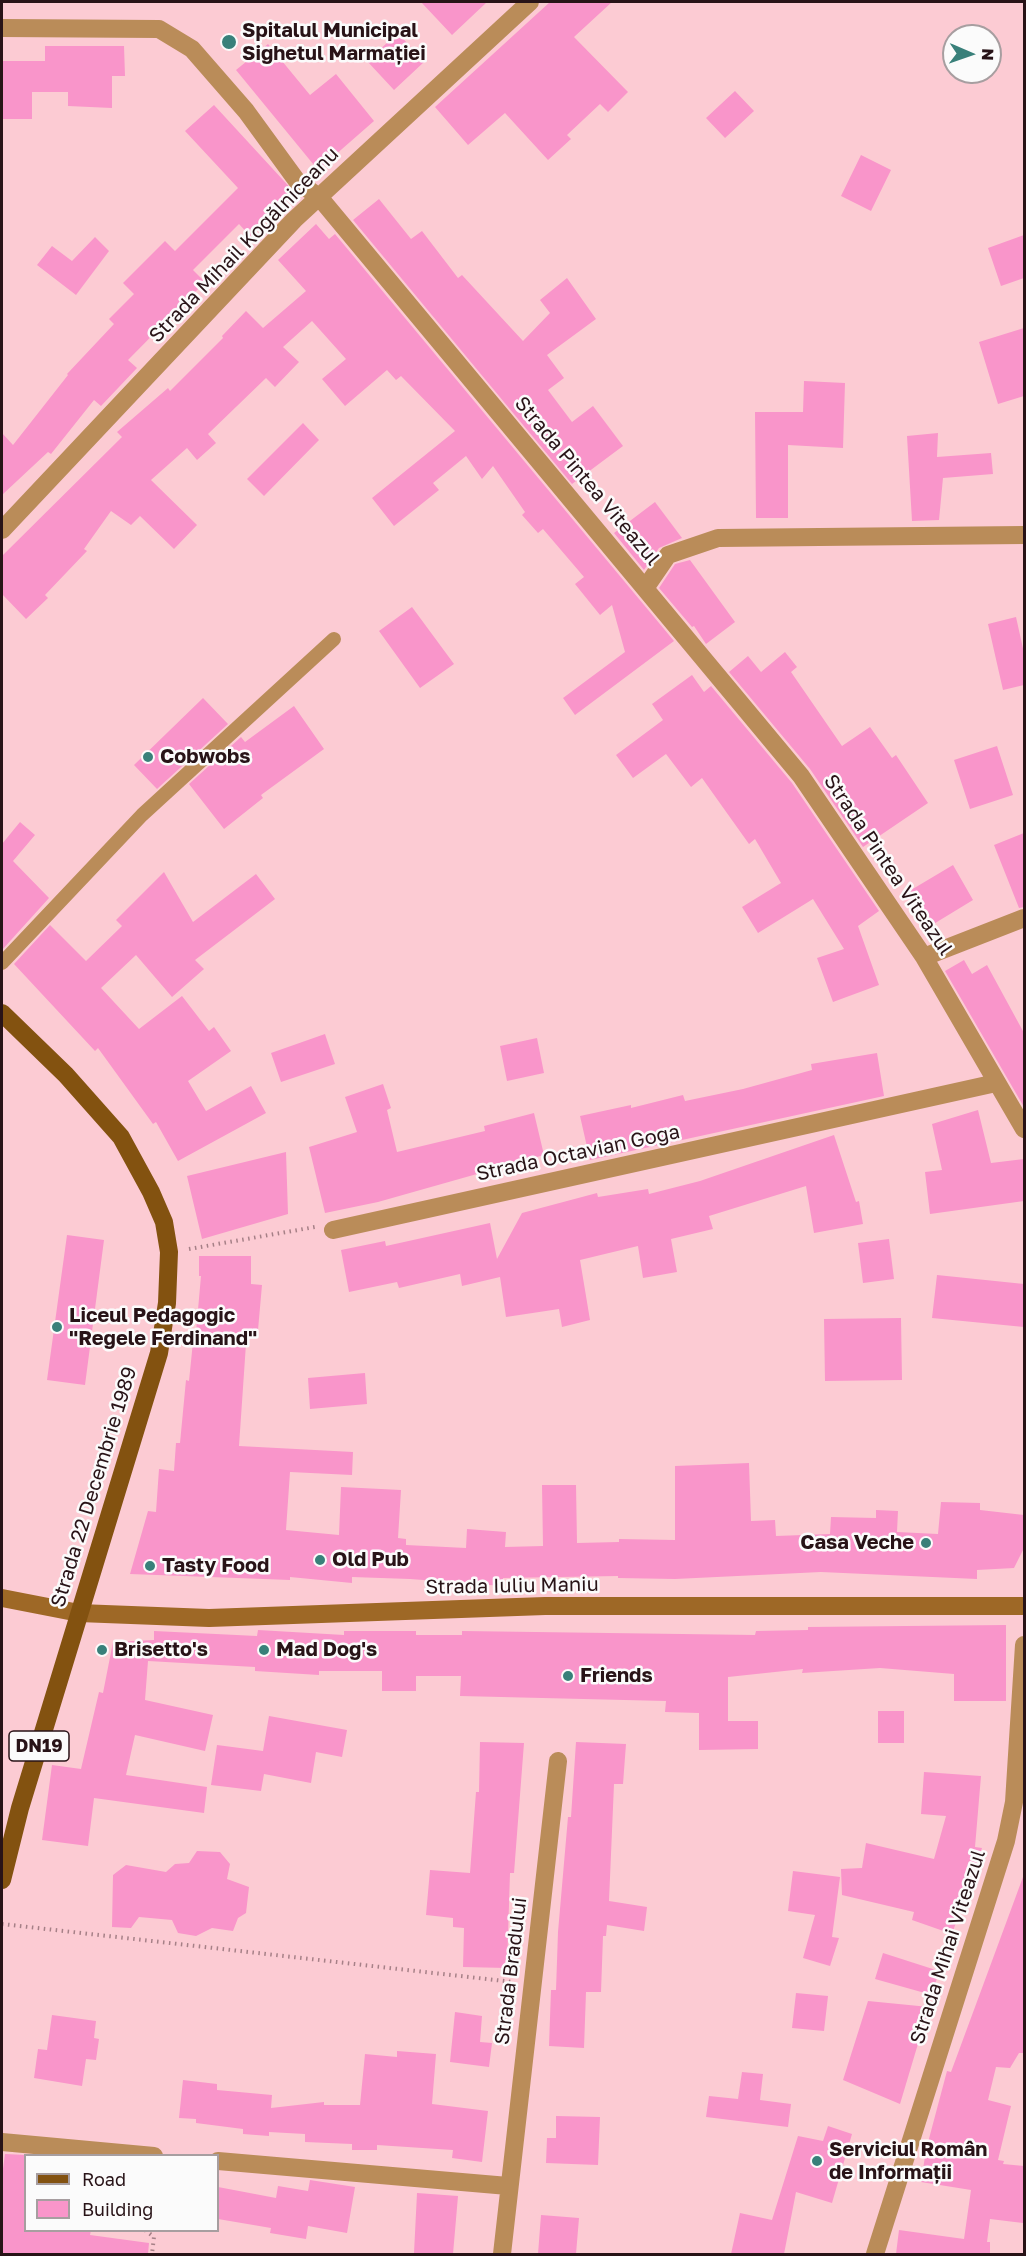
<!DOCTYPE html>
<meta charset="utf-8">
<style>
body{margin:0}
#map{position:relative;width:1026px;height:2256px;overflow:hidden;background:#fccbd3;font-family:"Golos Text",sans-serif}
canvas{display:block}
.frame{position:absolute;inset:0;border:3px solid #281317;pointer-events:none}
.legend{position:absolute;left:24px;top:2154px;width:195px;height:78px;box-sizing:border-box;background:#fbfbfb;border:2px solid #a79ea0;margin:0;padding:8px 10px;list-style:none;font-size:18px;color:#281317}
.legend li{display:flex;align-items:center;gap:12px;height:30px}
.legend b{width:30px;border:2px solid #a79ea0}
.north{position:absolute;left:942px;top:24px;width:60px;height:60px;box-sizing:border-box;background:#fbfbfb;border:2px solid #a79ea0;border-radius:50%;rotate:92deg;font-size:16px;font-weight:700;line-height:24px;text-align:center;color:#281317}
.north::after{content:'';display:block;margin:auto;width:21px;height:27px;background:#39807a;clip-path:polygon(50% 0,100% 100%,50% 72%,0 100%)}
</style>
<div id="map">
<canvas width="1026" height="2256"></canvas>
<div class="frame"></div>
<ul class="legend">
<li><b style="height:8px;background:#835210"></b>Road</li>
<li><b style="height:16px;background:#f995ca"></b>Building</li>
</ul>
<div class="north">N</div>
</div>
<script>
const context = document.querySelector('canvas').getContext('2d');
context.lineJoin = 'round';
function fill(path, color) {
  context.fillStyle = color;
  context.fill(path, 'evenodd');
}
function poly(rows) {
  const path = new Path2D();
  for (const r of rows) {
    path.moveTo(r[0], r[1]);
    for (let i = 2; i < r.length; i += 2) path.lineTo(r[i], r[i + 1]);
  }
  return path;
}
function trace(path, color, width, dash) {
  context.strokeStyle = color;
  context.lineWidth = width;
  context.lineCap = dash ? 'butt' : 'round';
  context.setLineDash(dash || []);
  context.stroke(path);
}
function write(font, color, halo, rows, align = 'center') {
  context.font = font + ' "Golos Text",sans-serif';
  context.lineWidth = 5;
  context.setLineDash([]);
  context.textBaseline = 'middle';
  context.strokeStyle = halo;
  context.fillStyle = color;
  for (const [text, x, y, turn = 0] of rows) {
    context.save();
    context.translate(x, y);
    context.rotate((+turn || 0) * Math.PI / 180);
    context.textAlign = isNaN(turn) ? turn : align;
    if (halo) context.strokeText(text, 0, 0);
    context.fillText(text, 0, 0);
    context.restore();
  }
}
fill(poly([
 [421,2,487,2,452,35],
 [550,2,612,2,574,37,628,92,608,112,600,104,567,135,571,139,548,160,505,113,468,145,435,107],
 [398,33,424,62,394,90,367,61],
 [268,44,310,95,336,74,374,121,318,170,236,70],
 [45,46,124,46,125,76,112,76,112,108,68,106,68,92,32,92,32,119,2,119,2,61,45,61],
 [735,91,754,111,725,138,706,118],
 [214,105,295,193,250,236,239,224,193,270,205,282,128,360,137,368,101,406,94,400,51,454,48,452,2,495,2,433,13,445,68,375,67,374,114,324,109,319,134,294,123,283,165,241,175,251,238,188,185,131],
 [861,155,891,170,871,211,841,196],
 [379,199,411,239,422,231,458,278,462,275,523,341,550,313,540,300,567,278,596,319,547,355,564,378,548,390,572,422,593,406,623,446,572,484,353,220],
 [316,224,329,239,335,234,674,641,575,715,563,698,625,652,612,605,600,615,575,584,584,577,543,529,538,533,522,515,525,512,493,466,482,479,466,456,433,483,439,490,394,526,372,498,455,431,401,376,396,380,387,370,345,406,322,379,346,359,312,321,283,347,299,362,275,387,266,378,208,434,216,443,197,460,187,448,151,480,197,525,174,549,140,516,131,525,111,511,84,549,87,551,45,595,48,598,26,619,2,594,2,556,122,437,117,432,168,388,170,391,223,338,222,336,246,311,263,328,306,291,278,260],
 [1024,235,1024,278,1001,286,988,248],
 [95,237,109,251,76,295,37,265,52,246,72,261],
 [1024,328,1024,396,998,404,979,342],
 [804,381,845,383,843,448,788,445,788,518,756,518,755,412,803,412],
 [303,423,319,440,264,496,247,479],
 [938,433,937,457,991,453,993,474,943,478,939,520,912,521,907,436],
 [655,502,682,538,659,548,644,570,614,533],
 [690,560,735,622,706,644,694,626,692,627,659,588,675,564],
 [412,607,454,664,420,688,379,631],
 [1016,617,1024,653,1024,685,1003,690,988,624],
 [785,652,797,667,791,672,842,746,870,727,892,758,896,755,928,803,863,847,810,769,729,672,748,656,761,672],
 [692,675,704,692,711,686,792,783,879,911,858,926,879,985,833,1002,817,958,844,949,813,899,758,933,742,907,781,883,755,839,749,844,702,778,691,787,666,754,633,778,616,755,663,720,652,704],
 [203,698,228,724,157,789,134,765],
 [294,706,324,749,261,795,263,798,224,829,189,784,241,737,245,742],
 [997,746,1013,795,970,809,954,760],
 [20,822,35,835,13,861,49,898,2,950,2,844],
 [1024,833,1024,907,1019,908,994,845],
 [953,865,973,900,927,928,906,893],
 [164,872,193,922,256,874,275,899,195,960,204,969,172,997,136,955,101,988,139,1029,182,996,209,1031,214,1027,231,1051,188,1081,206,1111,251,1086,266,1113,178,1161,156,1122,153,1124,98,1048,95,1051,14,964,50,925,86,961,122,926,116,920],
 [964,960,972,974,987,965,1024,1033,1024,1107,945,971],
 [325,1034,335,1064,281,1082,271,1053],
 [537,1038,544,1073,507,1081,500,1046],
 [877,1053,884,1096,590,1160,580,1116,631,1105,631,1108,683,1095,685,1101,743,1089,812,1070,811,1064],
 [383,1084,391,1108,387,1110,397,1152,485,1131,484,1126,534,1113,544,1155,378,1202,325,1213,309,1147,357,1132,345,1097],
 [978,1110,991,1163,1024,1159,1024,1201,930,1214,925,1172,942,1170,932,1124],
 [834,1135,856,1202,859,1201,863,1224,814,1233,806,1186,709,1216,713,1229,671,1239,677,1272,643,1278,638,1246,580,1260,590,1320,562,1327,559,1309,506,1317,500,1277,462,1286,460,1274,399,1288,397,1282,349,1292,341,1250,385,1241,386,1246,490,1223,497,1259,522,1213,597,1193,598,1197,648,1189,649,1194,700,1181],
 [286,1152,288,1214,202,1239,187,1176],
 [67,1235,104,1240,85,1385,47,1380],
 [889,1239,894,1279,863,1283,858,1243],
 [199,1256,251,1256,251,1284,262,1285,258,1330,247,1329,239,1446,353,1452,352,1475,290,1472,286,1530,339,1535,341,1487,401,1490,398,1538,406,1539,406,1545,466,1548,467,1529,506,1532,505,1547,543,1546,542,1485,576,1485,577,1543,619,1542,619,1539,675,1540,675,1466,749,1463,751,1521,775,1520,776,1536,830,1534,831,1517,876,1518,876,1510,898,1511,897,1532,938,1534,941,1502,980,1503,980,1510,1024,1515,1024,1548,1014,1568,977,1570,977,1579,821,1572,675,1579,618,1578,618,1576,503,1578,503,1586,410,1579,352,1577,352,1583,290,1577,290,1580,130,1574,148,1511,156,1512,159,1469,174,1471,176,1443,180,1443,186,1380,189,1381,194,1332,196,1332,201,1276,199,1276],
 [937,1275,1024,1284,1024,1327,932,1318],
 [901,1318,902,1380,825,1381,824,1319],
 [365,1373,367,1404,310,1409,308,1378],
 [1006,1625,1006,1701,954,1701,954,1674,880,1668,802,1673,803,1669,728,1677,728,1721,758,1721,758,1749,699,1750,699,1713,665,1712,666,1701,460,1696,461,1676,416,1676,416,1691,382,1691,382,1671,319,1671,319,1675,255,1671,255,1667,148,1661,145,1700,213,1715,205,1751,135,1735,126,1775,207,1787,204,1813,94,1798,88,1846,42,1840,52,1765,81,1769,99,1692,103,1693,113,1642,154,1640,154,1631,257,1636,258,1630,344,1635,344,1631,416,1631,416,1635,462,1635,462,1631,755,1635,756,1631,808,1630,808,1627],
 [878,1711,904,1711,904,1743,878,1743],
 [269,1716,347,1730,342,1757,316,1752,311,1783,264,1774,261,1791,211,1785,217,1745,263,1751],
 [480,1742,524,1743,514,1873,510,1873,507,1968,463,1967,464,1928,453,1927,453,1918,426,1915,430,1870,470,1873,476,1792,479,1792],
 [576,1742,626,1744,623,1784,614,1784,609,1901,647,1907,644,1931,607,1925,606,1936,603,1936,601,1992,586,1992,584,2048,549,2046,551,1990,556,1990,558,1932,568,1817,571,1817],
 [924,1772,981,1776,975,1847,982,1848,952,1934,912,1920,914,1912,842,1895,841,1869,862,1868,866,1843,934,1859,946,1816,921,1814],
 [197,1851,220,1852,230,1864,227,1879,249,1887,246,1913,238,1918,233,1931,212,1928,196,1936,178,1933,172,1920,139,1917,131,1928,112,1927,113,1875,126,1865,166,1872,175,1864,189,1863],
 [793,1871,840,1877,832,1937,839,1938,830,1966,803,1958,815,1915,788,1911],
 [1023,1877,1024,2053,1019,2053,1010,2068,996,2067,988,2100,1011,2106,998,2160,1004,2161,1003,2164,1024,2166,1023,2223,990,2219,987,2242,990,2242,990,2254,896,2254,899,2230,964,2239,971,2190,921,2182,926,2150,947,2071,951,2072],
 [883,1953,939,1971,932,1995,875,1979],
 [796,1993,828,1996,824,2031,792,2028],
 [868,2001,929,2007,900,2104,843,2080],
 [455,2012,482,2016,480,2042,492,2043,489,2067,450,2062],
 [52,2015,96,2021,94,2038,99,2039,96,2060,86,2059,82,2086,34,2078,38,2049,47,2050],
 [397,2051,436,2054,432,2104,488,2111,482,2162,452,2158,453,2150,377,2145,377,2150,352,2150,352,2144,305,2142,305,2134,269,2132,269,2136,243,2134,243,2129,196,2123,196,2119,179,2118,183,2080,217,2084,217,2090,272,2095,271,2108,324,2102,324,2105,360,2105,365,2054,397,2057],
 [742,2072,763,2074,760,2100,791,2104,788,2127,706,2117,709,2096,738,2099],
 [556,2116,600,2117,598,2165,546,2163,547,2138,556,2138],
 [828,2126,852,2134,832,2203,796,2192,784,2254,731,2254,740,2213,772,2220,798,2136,823,2141],
 [5,2154,26,2155,26,2230,91,2230,90,2235,149,2243,148,2254,2,2254,2,2176],
 [310,2180,355,2187,347,2233,308,2226,306,2239,270,2233,271,2228,218,2219,218,2187,276,2198,278,2186,308,2191],
 [417,2193,458,2196,453,2254,414,2253],
 [541,2215,579,2218,576,2254,538,2254]
]), '#f995ca');
trace(poly([
 [189,1249,315,1227],
 [2,1924,513,1982],
 [145,2230,154,2237,152,2254]
]), '#a68087', 4, [1.5, 4.5]);
trace(poly([
 [2,963,142,815,334,639]
]), '#ba8c59', 14);
trace(poly([
 [2,28,159,29,192,49,246,111,297,181,320,198,801,776,924,957,1024,1129],
 [2,530,294,220,530,2],
 [646,587,668,555,718,538,1024,535],
 [924,957,1024,918],
 [333,1230,996,1083],
 [2,2142,154,2156],
 [218,2161,508,2186],
 [502,2254,558,1761],
 [875,2254,1006,1841,1014,1802,1024,1645]
]), '#ba8c59', 18);
trace(poly([
 [2,1598,79,1613,209,1618,545,1606,1024,1606]
]), '#9e6826', 18);
trace(poly([
 [2,1013,66,1075,121,1137,151,1192,164,1222,169,1252,167,1303,159,1353,20,1808,2,1880]
]), '#835210', 18);
for (const [x, y, r, color] of [
 [229,42,8,"#39807a"],
 [148,757,6,"#39807a"],
 [57,1327,6,"#39807a"],
 [926,1543,6,"#39807a"],
 [320,1560,6,"#39807a"],
 [150,1566,6,"#39807a"],
 [102,1650,6,"#39807a"],
 [264,1650,6,"#39807a"],
 [568,1676,6,"#39807a"],
 [817,2161,6,"#39807a"]
]) {
  const dot = new Path2D();
  dot.arc(x, y, r, 0, 2 * Math.PI);
  context.fillStyle = color;
  context.fill(dot);
  trace(dot, '#fbfbfb', 2);
}
for (const [x, y, w] of [
 [39,1746,60]
]) {
  const box = new Path2D();
  box.roundRect(x - w / 2, y - 15, w, 30, 4.5);
  context.fillStyle = '#fbfbfb';
  context.fill(box);
  trace(box, '#281317', 1.5);
}
write('bold 18px', '#281317', null, [
 ["DN19",39,1746]
]);
write('bold 20px', '#281317', '#fbfbfb', [
 ["Spitalul Municipal",242,31],
 ["Sighetul Marmației",242,54],
 ["Cobwobs",160,757],
 ["Liceul Pedagogic",69,1316],
 ["\"Regele Ferdinand\"",69,1339],
 ["Casa Veche",914,1543,"right"],
 ["Old Pub",332,1560],
 ["Tasty Food",162,1566],
 ["Brisetto's",114,1650],
 ["Mad Dog's",276,1650],
 ["Friends",580,1676],
 ["Serviciul Român",829,2150],
 ["de Informații",829,2173]
], 'left');
write('20px', '#281317', '#fbfbfb', [
 ["Strada Mihail Kogălniceanu",244,245,-46],
 ["Strada Pintea Viteazul",587,481,50],
 ["Strada Pintea Viteazul",888,865,56],
 ["Strada Octavian Goga",578,1153,-12],
 ["Strada 22 Decembrie 1989",94,1487,-73],
 ["Strada Iuliu Maniu",512,1586,-1],
 ["Strada Mihai Viteazul",948,1947,-72],
 ["Strada Bradului",511,1971,-83]
]);
</script>
